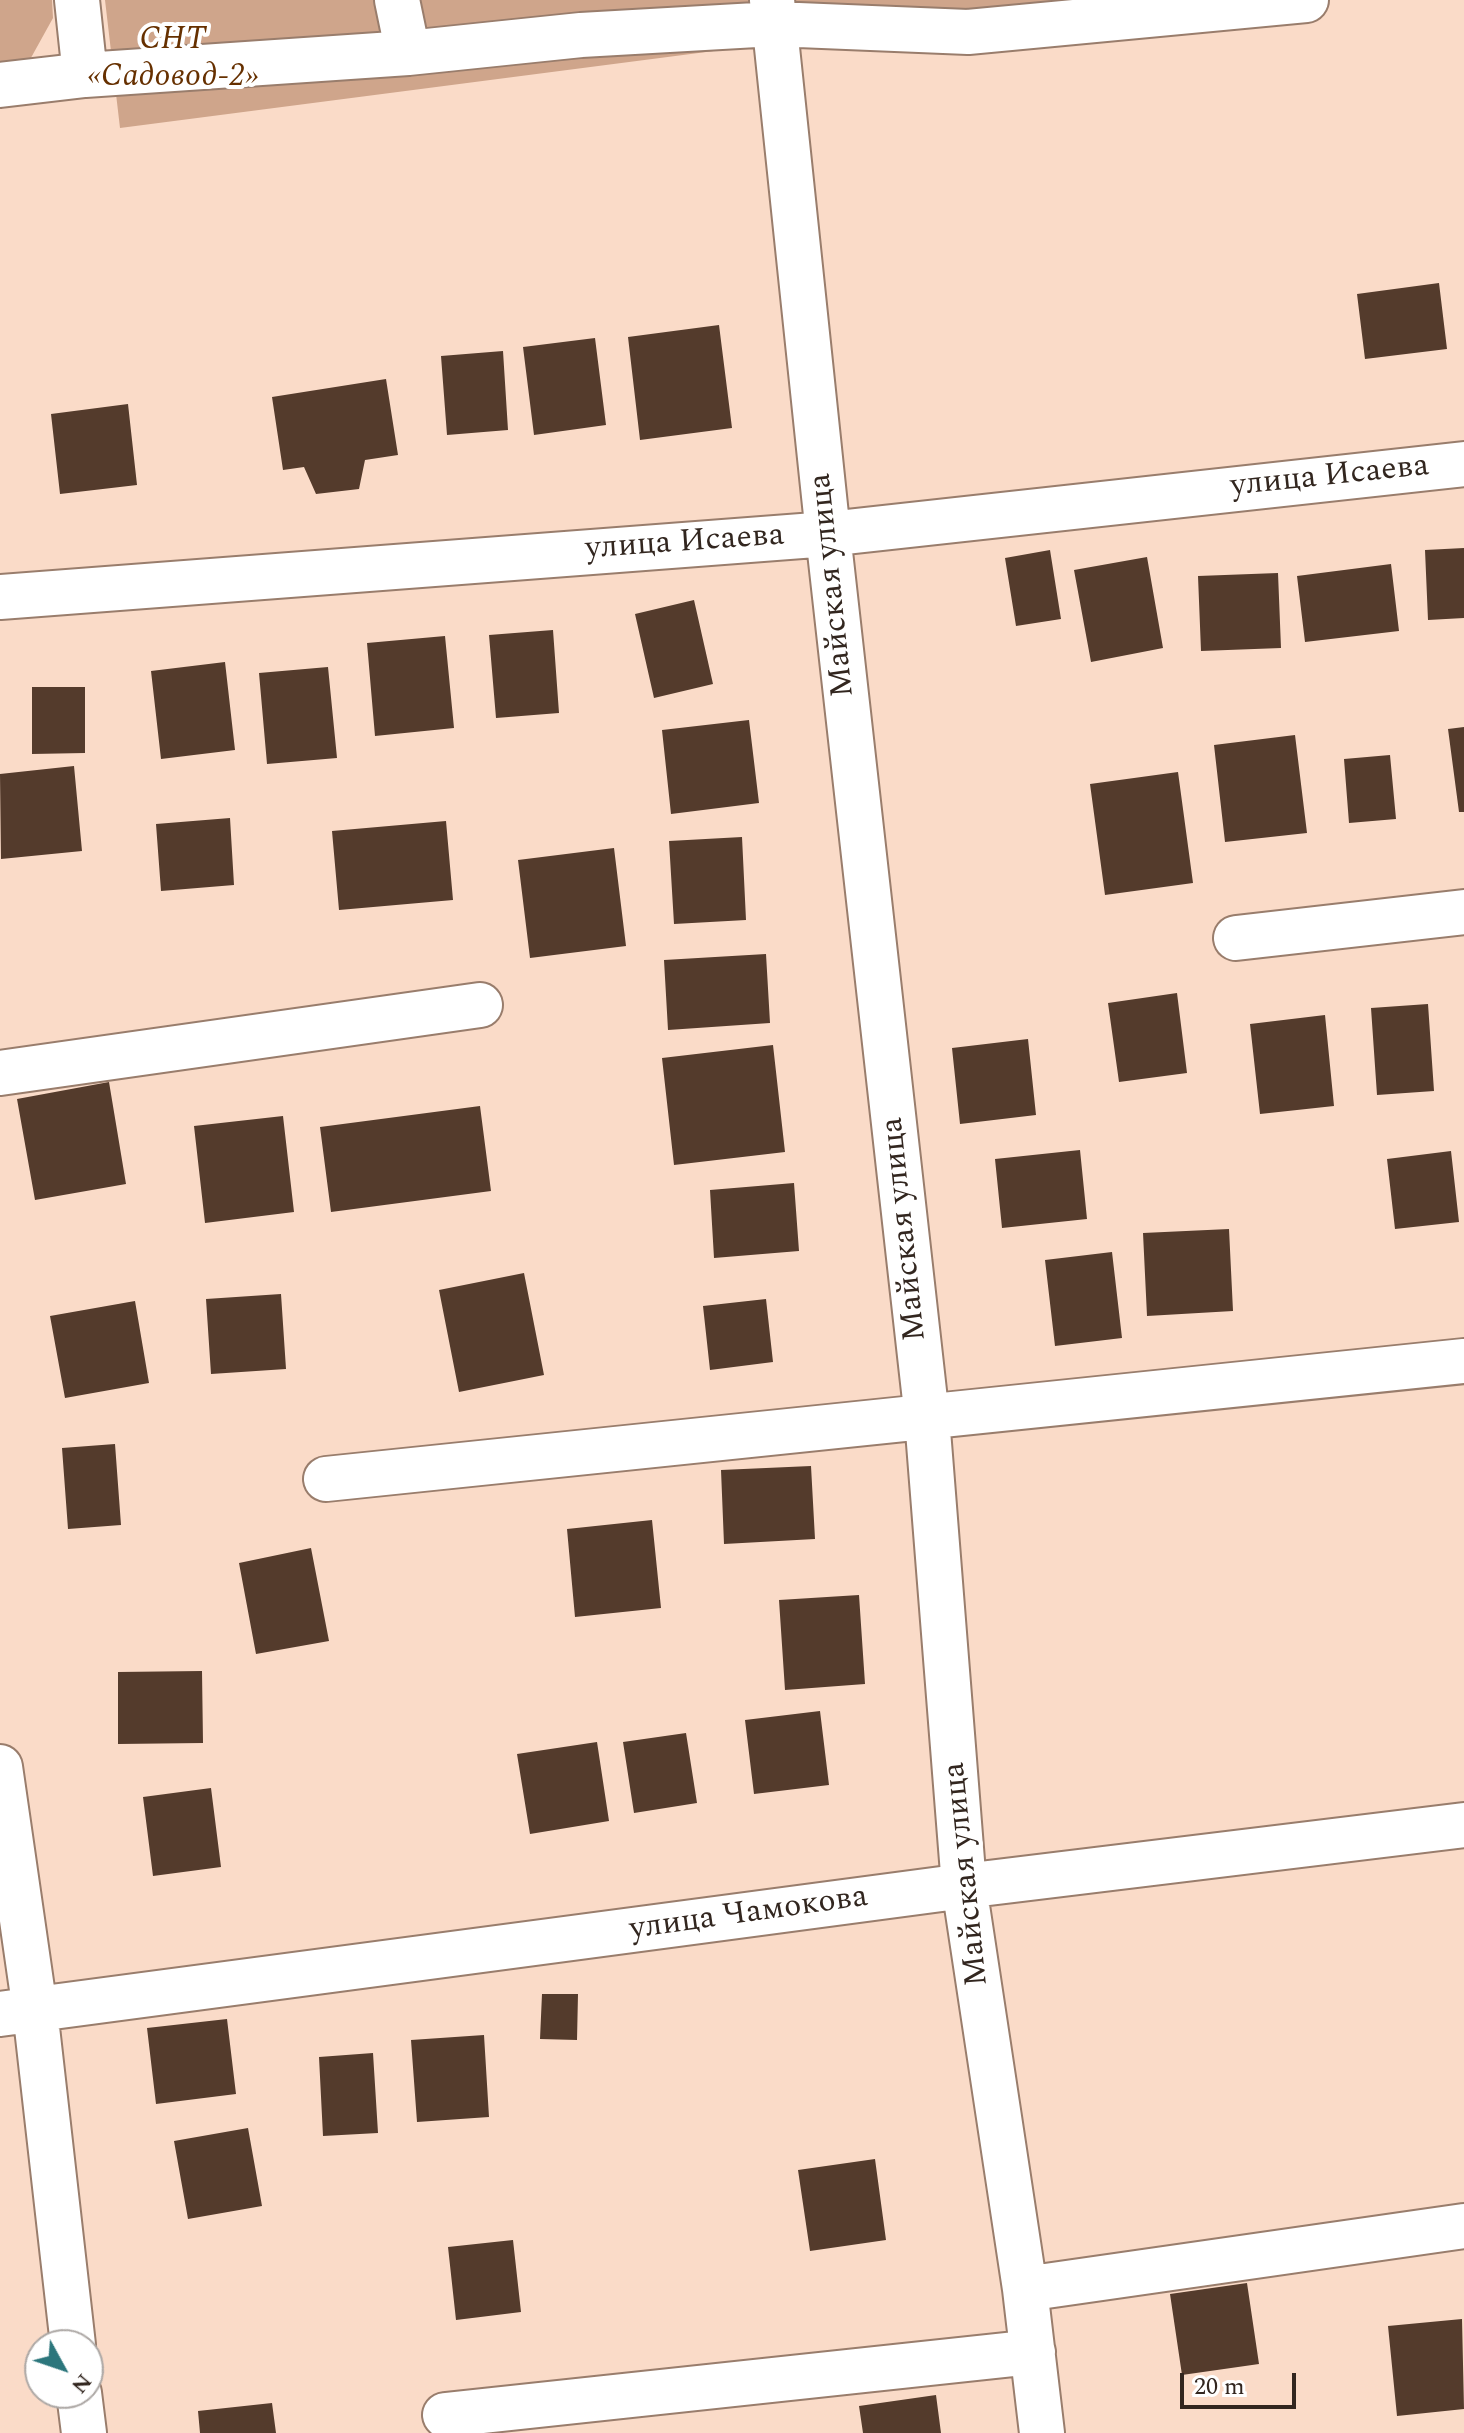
<!DOCTYPE html>
<meta charset="utf-8">
<style>
body{margin:0}
#map{position:relative;width:1464px;height:2433px;overflow:hidden;background:#fadbc8;font-family:Spectral,serif}
canvas{display:block}
.north{position:absolute;left:24px;top:2329px;width:80px;height:80px;box-sizing:border-box;background:#fff;border:2px solid #ada8a5;border-radius:50%;rotate:130deg;font-size:22px;font-weight:700;line-height:32px;text-align:center;color:#32261f}
.north::after{content:'';display:block;margin:auto;width:28px;height:36px;background:#2c767c;clip-path:polygon(50% 0,100% 100%,50% 72%,0 100%)}
.scale{position:absolute;left:1180px;top:2373px;width:116px;height:36px;box-sizing:border-box;border:4px solid #32261f;border-top:0;padding-left:10px;font-size:24px;line-height:28px;white-space:nowrap;color:#32261f;-webkit-text-stroke:6px #fff;paint-order:stroke}
</style>
<div id="map">
<canvas width="1464" height="2433"></canvas>
<div class="north">N</div>
<div class="scale">20 m</div>
</div>
<script>
const context = document.querySelector('canvas').getContext('2d');
context.lineJoin = 'round';
function fill(path, color) {
  context.fillStyle = color;
  context.fill(path, 'evenodd');
}
function poly(rows) {
  const path = new Path2D();
  for (const r of rows) {
    path.moveTo(r[0], r[1]);
    for (let i = 2; i < r.length; i += 2) path.lineTo(r[i], r[i + 1]);
  }
  return path;
}
function trace(path, color, width, dash) {
  context.strokeStyle = color;
  context.lineWidth = width;
  context.lineCap = dash ? 'butt' : 'round';
  context.setLineDash(dash || []);
  context.stroke(path);
}
function write(font, color, halo, rows, align = 'center') {
  context.font = font + ' Spectral,serif';
  context.lineWidth = 8;
  context.setLineDash([]);
  context.textBaseline = 'middle';
  context.strokeStyle = halo;
  context.fillStyle = color;
  for (const [text, x, y, turn = 0] of rows) {
    context.save();
    context.translate(x, y);
    context.rotate((+turn || 0) * Math.PI / 180);
    context.textAlign = isNaN(turn) ? turn : align;
    if (halo) context.strokeText(text, 0, 0);
    context.fillText(text, 0, 0);
    context.restore();
  }
}
fill(poly([
 [0,0,52,0,53,18,27,65,0,71],
 [105,0,1325,0,737,48,120,128]
]), '#cfa58b');
fill(poly([
 [1439,283,1447,349,1365,359,1357,294],
 [719,325,732,428,640,440,628,337],
 [595,338,606,425,534,435,523,347],
 [503,351,508,430,447,435,441,356],
 [386,379,398,455,365,460,359,489,316,494,304,467,283,470,272,397],
 [128,404,137,485,60,494,51,414],
 [1464,548,1464,618,1428,620,1425,550],
 [1050,550,1061,619,1016,626,1005,558],
 [1147,557,1163,648,1091,662,1074,570],
 [1391,564,1399,631,1305,642,1297,576],
 [1278,573,1281,648,1201,651,1198,576],
 [694,600,713,684,654,698,635,614],
 [553,630,559,713,496,718,489,635],
 [445,636,454,728,375,736,367,643],
 [225,662,235,750,161,759,151,671],
 [328,667,337,758,267,764,259,673],
 [32,687,85,687,85,753,32,754],
 [749,720,759,803,671,814,662,730],
 [1464,727,1464,812,1459,812,1448,729],
 [1295,735,1307,833,1225,842,1214,745],
 [1390,755,1396,819,1349,823,1344,759],
 [74,766,82,851,1,859,0,774],
 [1178,772,1193,883,1105,895,1090,784],
 [230,818,234,885,161,891,156,824],
 [446,821,453,900,339,910,332,831],
 [742,837,746,920,674,924,669,841],
 [614,848,626,946,530,958,518,860],
 [766,954,770,1023,668,1030,664,960],
 [1177,993,1187,1073,1119,1082,1108,1003],
 [1428,1004,1434,1091,1377,1095,1371,1008],
 [1325,1015,1334,1106,1260,1114,1250,1024],
 [1028,1039,1036,1115,960,1124,952,1048],
 [773,1045,785,1152,674,1165,662,1058],
 [109,1082,126,1184,35,1200,17,1099],
 [480,1106,491,1191,331,1212,320,1127],
 [283,1116,294,1212,205,1223,194,1126],
 [1080,1150,1087,1219,1002,1228,995,1159],
 [1451,1151,1459,1222,1395,1229,1387,1159],
 [794,1183,799,1251,714,1258,710,1190],
 [1229,1229,1233,1311,1147,1316,1143,1233],
 [1112,1252,1122,1338,1055,1346,1045,1260],
 [524,1273,544,1375,459,1392,439,1290],
 [281,1294,286,1369,211,1374,206,1299],
 [766,1299,773,1362,710,1370,703,1306],
 [135,1301,149,1383,65,1398,50,1316],
 [115,1444,121,1525,68,1529,62,1448],
 [811,1466,815,1539,724,1544,721,1470],
 [652,1520,661,1608,575,1617,567,1529],
 [311,1548,329,1641,256,1654,239,1563],
 [859,1595,865,1684,785,1690,779,1600],
 [202,1671,203,1743,118,1744,118,1672],
 [820,1711,829,1785,754,1794,745,1720],
 [686,1733,697,1803,634,1813,623,1742],
 [597,1742,609,1821,530,1834,517,1754],
 [211,1788,221,1867,153,1876,143,1797],
 [542,1994,578,1994,577,2040,540,2039],
 [227,2019,236,2094,156,2104,147,2028],
 [484,2035,489,2117,417,2122,411,2040],
 [373,2053,378,2133,323,2136,319,2057],
 [248,2128,262,2206,188,2219,174,2141],
 [875,2159,886,2240,810,2251,798,2170],
 [513,2240,521,2312,456,2320,448,2247],
 [1247,2283,1259,2364,1182,2375,1170,2294],
 [1462,2319,1464,2409,1397,2416,1388,2326],
 [936,2395,941,2433,863,2433,859,2406],
 [272,2403,276,2433,200,2433,198,2411]
]), '#543b2c');
const minor = poly([
 [77,0,85,75],
 [397,0,408,53],
 [772,0,828,534,927,1418,964,1886,1025,2289,1042,2433],
 [0,85,85,75,408,53,581,35,774,24,968,32,1306,0],
 [0,597,828,534,1464,464],
 [1236,938,1464,912],
 [0,1073,480,1005],
 [326,1479,1464,1361],
 [0,1767,35,2010,73,2345],
 [0,2014,964,1886,1464,1825],
 [1025,2289,1464,2226],
 [79,2393,84,2433],
 [445,2415,1033,2352]
]);
trace(minor, '#997d6c', 48);
trace(minor, '#fff', 44);
write('italic 32px', '#663000', '#fff', [
 ["СНТ",173,42],
 ["«Садовод-2»",173,79]
]);
write('32px', '#32261f', '#fff', [
 ["улица Исаева",1330,478,-6],
 ["улица Исаева",685,544,-4],
 ["Майская улица",834,585,-96],
 ["Майская улица",906,1229,-96],
 ["Майская улица",968,1874,-96],
 ["улица Чамокова",749,1915,-8]
]);
</script>
